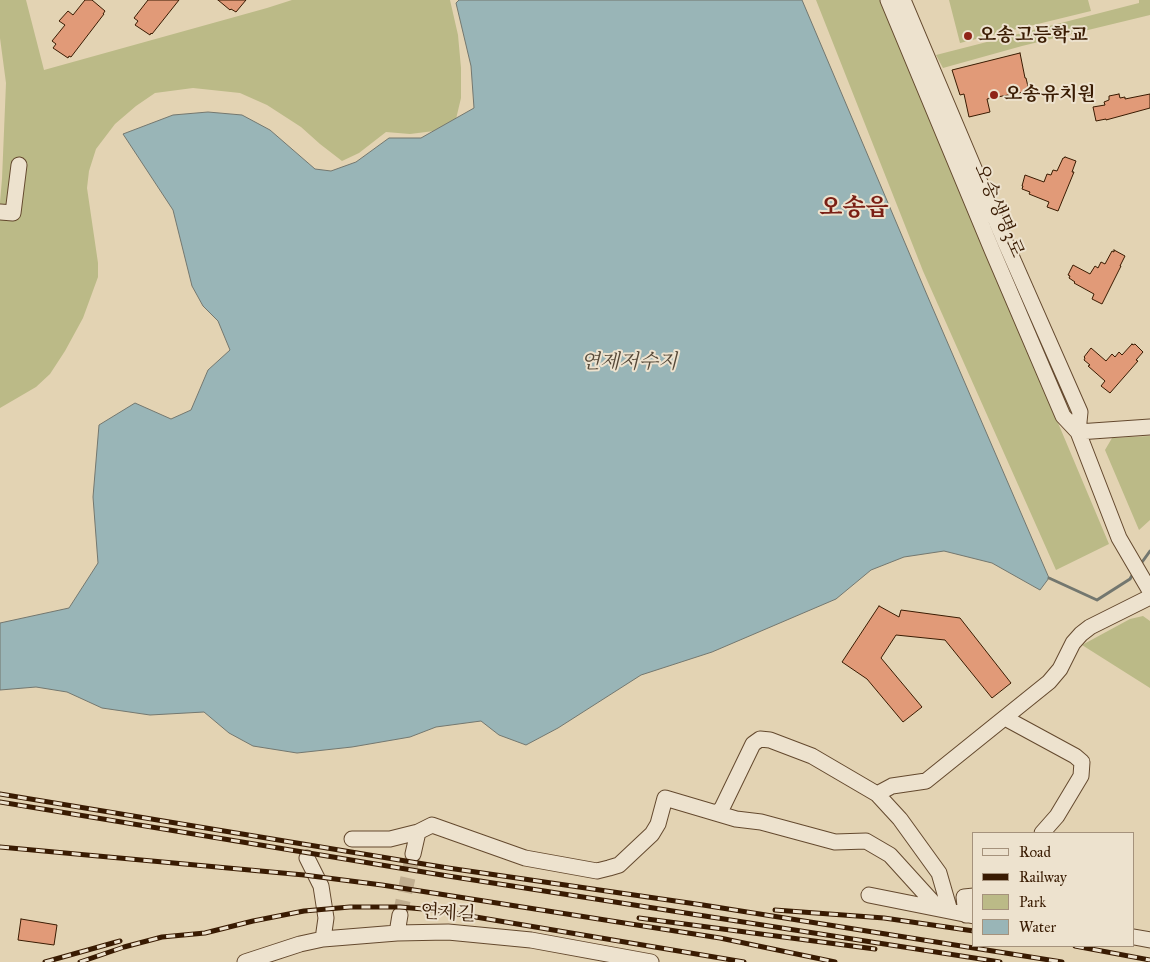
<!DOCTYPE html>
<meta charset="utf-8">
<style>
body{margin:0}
#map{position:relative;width:1150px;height:962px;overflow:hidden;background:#e3d3b3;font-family:"IM FELL Great Primer",serif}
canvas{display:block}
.legend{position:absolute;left:972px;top:832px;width:162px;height:115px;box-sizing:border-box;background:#ede2ce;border:1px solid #a5927c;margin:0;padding:6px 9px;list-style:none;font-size:15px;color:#391b02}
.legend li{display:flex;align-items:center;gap:10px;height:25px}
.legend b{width:25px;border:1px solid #a5927c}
</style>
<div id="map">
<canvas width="1150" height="962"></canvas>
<ul class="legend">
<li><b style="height:6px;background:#ede2ce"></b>Road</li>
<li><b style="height:6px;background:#391b02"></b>Railway</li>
<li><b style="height:14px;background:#bbba87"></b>Park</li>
<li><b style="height:14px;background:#99b5b7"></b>Water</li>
</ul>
</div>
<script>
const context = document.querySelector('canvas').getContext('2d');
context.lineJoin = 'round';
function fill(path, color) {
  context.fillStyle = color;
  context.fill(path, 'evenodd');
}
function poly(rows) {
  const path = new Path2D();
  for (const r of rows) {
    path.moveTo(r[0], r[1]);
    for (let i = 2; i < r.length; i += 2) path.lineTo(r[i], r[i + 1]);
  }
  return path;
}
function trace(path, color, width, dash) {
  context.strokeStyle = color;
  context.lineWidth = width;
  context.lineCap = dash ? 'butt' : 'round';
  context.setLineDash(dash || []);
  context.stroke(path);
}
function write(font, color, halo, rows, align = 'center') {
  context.font = font + ' "IM FELL Great Primer","Noto Serif KR",serif';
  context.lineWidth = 4;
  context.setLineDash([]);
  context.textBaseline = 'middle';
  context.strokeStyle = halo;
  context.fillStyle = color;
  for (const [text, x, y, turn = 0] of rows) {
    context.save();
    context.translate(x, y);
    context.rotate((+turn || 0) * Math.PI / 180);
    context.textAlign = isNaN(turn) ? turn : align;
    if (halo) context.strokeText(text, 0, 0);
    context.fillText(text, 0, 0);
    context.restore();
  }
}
fill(poly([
 [0,0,26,0,44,70,267,8,292,0,450,0,458,35,461,68,461,98,456,119,434,131,410,134,386,132,359,153,342,161,320,144,301,127,267,105,240,93,193,88,155,93,136,106,115,124,96,149,89,171,87,188,98,263,98,277,83,318,65,351,50,374,36,387,0,408,0,202,2,179,6,83,0,38],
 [816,0,880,0,1109,544,1056,570,923,271],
 [949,0,1088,0,1091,11,960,43],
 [1139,0,1150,0,1150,15,1022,46,943,68,936,55,1139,3],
 [1150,436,1150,520,1139,530,1105,450,1112,438],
 [1143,616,1150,621,1150,688,1082,645,1130,619]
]), '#bbba87');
const water = poly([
 [459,0,802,0,927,295,1049,578,1040,590,992,563,944,551,904,557,871,570,836,599,712,652,641,675,558,728,526,745,499,735,481,721,436,727,410,737,352,747,297,753,253,746,229,733,204,712,150,715,102,708,67,692,36,687,0,690,0,623,69,608,98,563,93,497,99,425,135,403,171,419,191,410,208,370,230,350,218,321,203,306,192,286,173,210,123,134,173,115,208,112,242,115,270,130,315,169,331,171,356,162,389,138,421,138,474,108,471,66,456,3,459,0]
]);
fill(water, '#99b5b7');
trace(water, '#73776f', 1);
trace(poly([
 [1140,565,1150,551],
 [1049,578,1097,600,1130,579,1134,572]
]), '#73776f', 3);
const building = poly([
 [85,0,92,0,105,11,103,14,104,14,71,57,69,56,68,58,53,48,56,44,52,41,65,25,59,21,68,11,73,15,85,0],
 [148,0,179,0,152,34,151,33,150,35,135,25,138,21,134,18,148,0],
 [218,0,246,0,236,12,231,9,230,10,218,0],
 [1020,53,1025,78,1026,78,1029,91,987,99,990,112,969,117,964,94,960,95,952,70,1020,53],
 [1119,94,1120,98,1125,97,1125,99,1150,94,1150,108,1106,120,1106,119,1096,121,1093,107,1105,105,1104,102,1109,100,1109,96,1119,94],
 [1065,157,1076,161,1072,172,1074,172,1058,211,1047,207,1049,202,1029,194,1030,192,1022,189,1023,186,1022,186,1025,175,1044,182,1047,174,1051,175,1053,170,1057,171,1063,158,1064,158,1065,157],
 [1114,250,1125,256,1120,266,1121,266,1102,304,1092,299,1094,294,1074,283,1075,282,1069,278,1070,276,1068,275,1073,265,1090,274,1095,266,1098,268,1101,262,1105,264,1112,251,1114,252,1114,250],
 [1132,344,1133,345,1135,344,1143,352,1136,360,1138,361,1110,393,1101,386,1105,381,1088,366,1090,365,1084,360,1085,358,1084,357,1091,348,1106,361,1112,354,1115,357,1119,352,1122,355,1132,344],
 [879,606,899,617,901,610,960,618,1011,683,992,698,945,640,896,635,881,658,922,707,903,722,867,679,842,662,879,606],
 [21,919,57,925,54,945,18,940,21,919]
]);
fill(building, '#e19a78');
trace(building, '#391b02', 1);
trace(poly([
 [400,915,413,854]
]), '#c1ae90', 15, [15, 8]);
const minor = poly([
 [888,0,992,250,1063,416,1078,432,1119,538,1150,591],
 [903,0,1006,244,1080,412,1078,432],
 [0,212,13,213,19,165],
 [1078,432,1150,427],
 [1005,718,1075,756,1082,762,1081,776,1057,816,1042,833],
 [877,794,892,786,926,781,1049,682,1060,669,1073,643,1081,634,1090,627,1150,597],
 [717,813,722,808,753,744,760,739,770,740,812,756,877,794,900,819,939,873,950,911],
 [352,839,390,839,418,832],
 [413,854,418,832,432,825,525,858,597,871,609,868,619,865,652,834,658,824,665,798,736,819,761,822,835,842,866,841,890,855,939,909],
 [307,858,321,886,326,918,323,939],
 [869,895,974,916],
 [966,915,964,897,974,896],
 [397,933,400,915],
 [1134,937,1150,940],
 [245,962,300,944,323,939,397,933,448,932,531,940,651,962]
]);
trace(minor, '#64492e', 17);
trace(minor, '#ede2ce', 15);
const rail = poly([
 [0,794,448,868,703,905,1062,962],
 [0,802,448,876,1000,962],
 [0,847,304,875,382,885,720,938,835,962],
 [775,910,884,918,974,931],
 [639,918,875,949],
 [1075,946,1150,960],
 [45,962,120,941],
 [80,962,124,947,162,937,205,933,253,921,304,911,350,907,400,907,434,910,744,962]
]);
trace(rail, '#391b02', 5);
trace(rail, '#ede2ce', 3, [9]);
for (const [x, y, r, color] of [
 [968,36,5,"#8f2418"],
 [994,95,5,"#8f2418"]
]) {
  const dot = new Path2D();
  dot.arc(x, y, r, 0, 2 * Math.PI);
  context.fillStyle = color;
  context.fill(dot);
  trace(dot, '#ede2ce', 2);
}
write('bold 19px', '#391b02', '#ede2ce', [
 ["오송고등학교",978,36],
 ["오송유치원",1004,95]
], 'left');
write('19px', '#391b02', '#ede2ce', [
 ["오송생명3로",998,211,67],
 ["연제길",448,914,3]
]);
write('italic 20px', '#564938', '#ede2ce', [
 ["연제저수지",629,363]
]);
write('bold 24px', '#7a1f14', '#ede2ce', [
 ["오송읍",854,209]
]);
</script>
